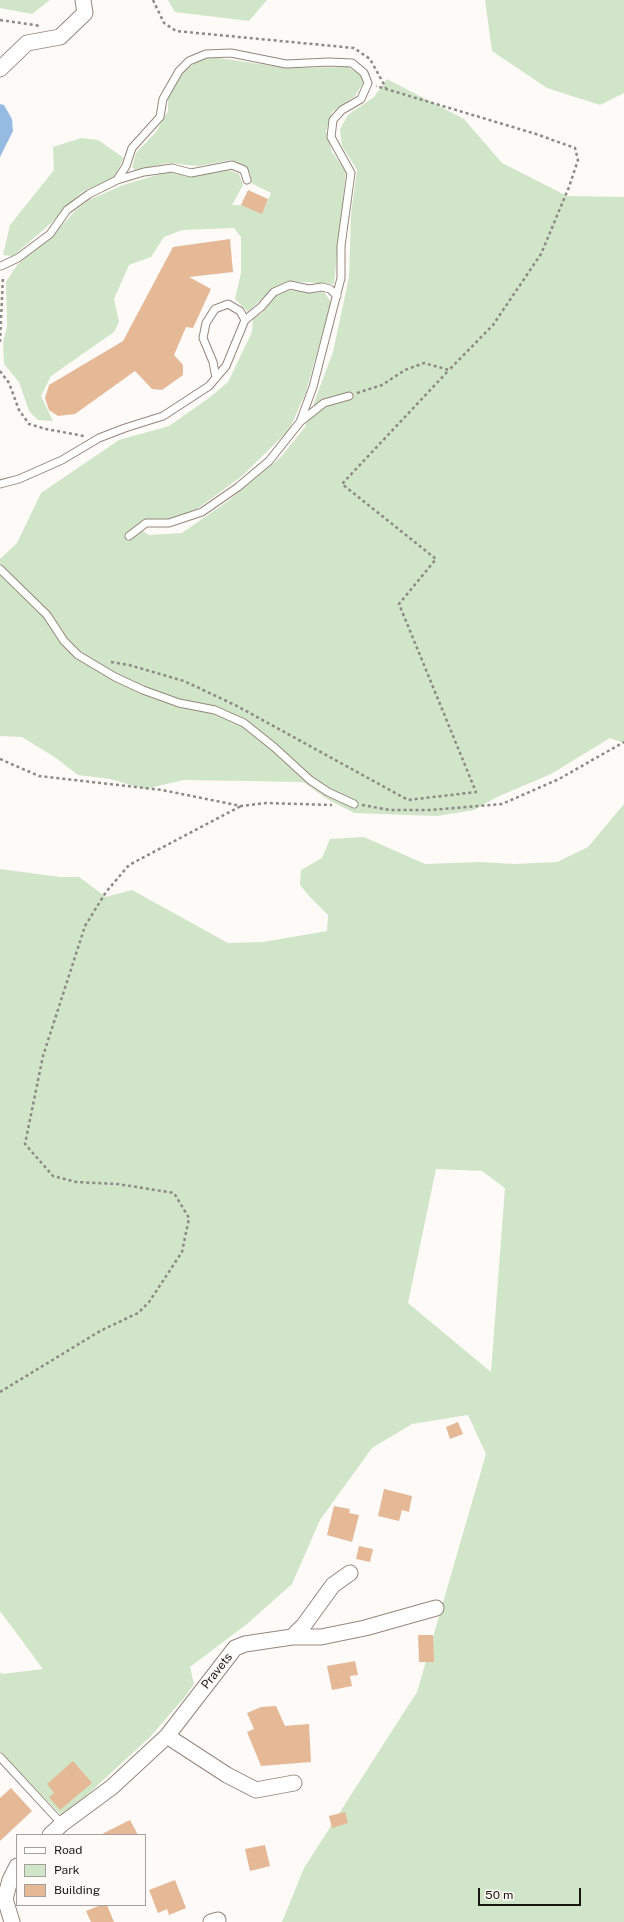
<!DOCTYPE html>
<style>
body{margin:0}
#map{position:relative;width:624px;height:1922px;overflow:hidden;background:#fefaf8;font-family:"Public Sans",sans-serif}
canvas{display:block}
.legend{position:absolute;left:16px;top:1834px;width:130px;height:72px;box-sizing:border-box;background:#fefaf8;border:1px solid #a49f9c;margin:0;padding:5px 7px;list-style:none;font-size:12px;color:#1c1612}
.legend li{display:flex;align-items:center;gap:8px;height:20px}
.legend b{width:20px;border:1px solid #a49f9c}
.scale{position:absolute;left:478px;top:1888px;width:103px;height:18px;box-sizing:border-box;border:2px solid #1c1612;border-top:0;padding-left:5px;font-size:12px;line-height:14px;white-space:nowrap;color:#1c1612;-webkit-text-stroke:3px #fefaf8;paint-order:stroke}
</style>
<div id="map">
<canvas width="624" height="1922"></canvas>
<ul class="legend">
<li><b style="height:5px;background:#fff"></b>Road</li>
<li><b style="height:11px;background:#d1e5c8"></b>Park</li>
<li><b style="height:11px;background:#e6b996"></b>Building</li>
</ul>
<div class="scale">50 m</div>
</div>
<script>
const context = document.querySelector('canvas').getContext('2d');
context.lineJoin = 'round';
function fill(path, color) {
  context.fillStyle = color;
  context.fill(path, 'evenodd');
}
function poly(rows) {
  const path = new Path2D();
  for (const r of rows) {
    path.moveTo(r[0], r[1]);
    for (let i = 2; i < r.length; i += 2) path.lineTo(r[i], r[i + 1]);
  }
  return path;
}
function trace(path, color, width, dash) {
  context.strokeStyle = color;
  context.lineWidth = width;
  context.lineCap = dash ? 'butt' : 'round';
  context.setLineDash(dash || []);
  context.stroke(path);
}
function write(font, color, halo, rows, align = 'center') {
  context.font = font + ' "Public Sans",sans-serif';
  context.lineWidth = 3.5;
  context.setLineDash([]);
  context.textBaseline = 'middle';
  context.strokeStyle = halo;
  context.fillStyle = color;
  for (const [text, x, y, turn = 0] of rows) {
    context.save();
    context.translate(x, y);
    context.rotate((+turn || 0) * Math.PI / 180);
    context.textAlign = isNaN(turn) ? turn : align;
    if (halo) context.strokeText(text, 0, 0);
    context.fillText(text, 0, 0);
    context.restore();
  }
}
fill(poly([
 [0,0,50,0,32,14,0,8],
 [168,0,267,0,249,21,175,12],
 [485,0,624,0,624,93,600,105,547,88,492,51],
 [206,56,286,68,348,67,361,75,363,83,355,96,332,112,326,131,332,152,346,172,334,284,288,281,269,292,248,312,235,299,241,273,241,237,234,228,182,230,164,237,151,257,129,265,114,299,119,322,114,332,51,376,41,396,53,421,38,420,29,411,19,382,4,364,3,343,7,326,6,282,17,265,55,233,76,210,89,200,123,185,167,172,195,176,229,170,239,174,243,185,232,205,241,205,262,213,271,193,251,183,251,175,246,166,231,160,199,166,168,163,135,170,132,167,136,153,156,132,168,111,168,96,185,70],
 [387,79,464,119,502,163,567,196,624,197,624,743,610,738,551,774,497,797,474,810,437,816,354,813,327,799,303,782,184,780,145,789,110,779,78,775,56,758,22,737,0,736,0,559,17,543,41,493,119,440,169,426,209,398,228,382,252,332,253,319,262,313,277,295,288,290,310,293,324,292,331,302,306,392,289,430,242,476,197,509,171,519,146,519,136,526,149,535,182,533,228,501,281,457,305,427,333,352,349,277,351,214,357,170,342,146,340,129,348,115,374,97],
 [81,138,98,140,124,158,114,177,82,192,49,225,13,256,3,255,10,225,54,170,53,147],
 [624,804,624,1922,282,1922,304,1868,417,1692,486,1454,468,1415,412,1424,372,1448,320,1520,292,1584,247,1624,190,1667,194,1684,184,1698,150,1737,63,1817,0,1752,0,1672,2,1674,43,1669,0,1611,0,869,60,877,79,877,106,897,132,890,228,943,263,942,327,931,328,915,310,897,300,885,301,870,322,858,330,839,364,837,425,864,480,862,514,864,557,862,588,847],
 [436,1169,482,1171,505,1188,491,1372,408,1303]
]), '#d1e5c8');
fill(poly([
 [0,104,4,105,12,119,13,131,0,157]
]), '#96bbe3');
fill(poly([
 [248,190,268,199,262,214,241,205],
 [230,239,233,272,189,277,211,289,193,328,186,327,174,355,183,365,183,375,162,390,152,389,135,371,75,414,58,416,49,410,45,398,49,385,123,341,173,247],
 [458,1422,463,1434,450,1439,446,1427],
 [384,1489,412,1496,409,1512,402,1510,399,1521,378,1516],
 [334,1506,350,1509,349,1513,359,1515,352,1542,327,1535],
 [359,1546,373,1549,370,1562,356,1559],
 [418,1635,433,1635,434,1662,419,1662],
 [355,1661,358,1675,350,1676,352,1686,332,1690,327,1666],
 [276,1706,285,1726,309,1724,311,1762,261,1766,247,1732,254,1729,247,1713,261,1707],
 [73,1761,92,1783,60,1810,49,1797,54,1793,47,1784],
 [11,1788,32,1811,0,1841,0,1798],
 [345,1812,348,1823,332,1828,329,1816],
 [130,1820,138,1835,100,1835],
 [265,1845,270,1866,250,1871,245,1849],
 [175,1880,186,1908,169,1915,167,1909,158,1913,149,1890],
 [101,1905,107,1905,114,1922,91,1922,86,1911]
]), '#e6b996');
const service = poly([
 [117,180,144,172,172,168,191,173,232,165,244,170,247,180],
 [1,266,18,258,50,234,67,210,89,194,117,180,126,166,132,148,160,117,163,99,179,71,189,61,206,54,231,53,286,64,329,62,352,63,364,73,368,83,361,99,342,110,333,120,331,137,351,173,341,246,341,278,313,387,300,422,269,461,238,487,202,512,169,523,146,523,129,536],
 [216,378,213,362,203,338,206,323,215,309,228,304,240,311,245,320],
 [300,422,324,403,349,396],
 [0,484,19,479,62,460,99,438,125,428,163,416,209,386,226,366,245,320,261,307,274,292,290,285,309,289,322,287,330,289,337,296],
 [0,569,47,615,64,641,78,655,115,677,143,690,179,703,215,710,244,723,274,747,310,780,328,792,354,804],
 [0,1757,62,1824]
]);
const minor = poly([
 [0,69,27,43,60,37,85,13,83,0],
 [292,1637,304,1625,333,1585,350,1573],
 [167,1736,227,1775,256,1790,294,1783],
 [50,1835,62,1824,112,1787,167,1736,235,1648,245,1644,292,1637,321,1637,365,1628,436,1608],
 [0,1895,5,1899,12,1922],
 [5,1899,10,1880,17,1866],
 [211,1922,218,1920]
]);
trace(service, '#96867b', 9);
trace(minor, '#96867b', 17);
trace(poly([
 [153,0,164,23,176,31,354,48,370,59,386,88],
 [0,20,41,26],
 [0,342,3,276],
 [0,371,9,383,19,410,29,424,46,429,84,436],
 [357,393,382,385,405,370,424,363,449,370,493,325,541,254,569,187,578,160,575,148,536,134,376,86],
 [111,662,129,665,184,681,237,706,408,800,476,792,399,604,436,559,342,484,449,370],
 [0,759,39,776,162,790,241,806,266,803,332,805],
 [362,805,390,810,432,810,502,804,559,779,624,742],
 [0,1392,100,1331,138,1313,149,1302,182,1252,189,1218,174,1193,118,1184,76,1182,53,1176,25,1144,43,1056,85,926,106,892,129,865,241,806]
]), '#8e8986', 2.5, [3, 3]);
trace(service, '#fff', 7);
trace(minor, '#fff', 15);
write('12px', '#1c1612', '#fefaf8', [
 ["Pravets",217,1671,-52]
]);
</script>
